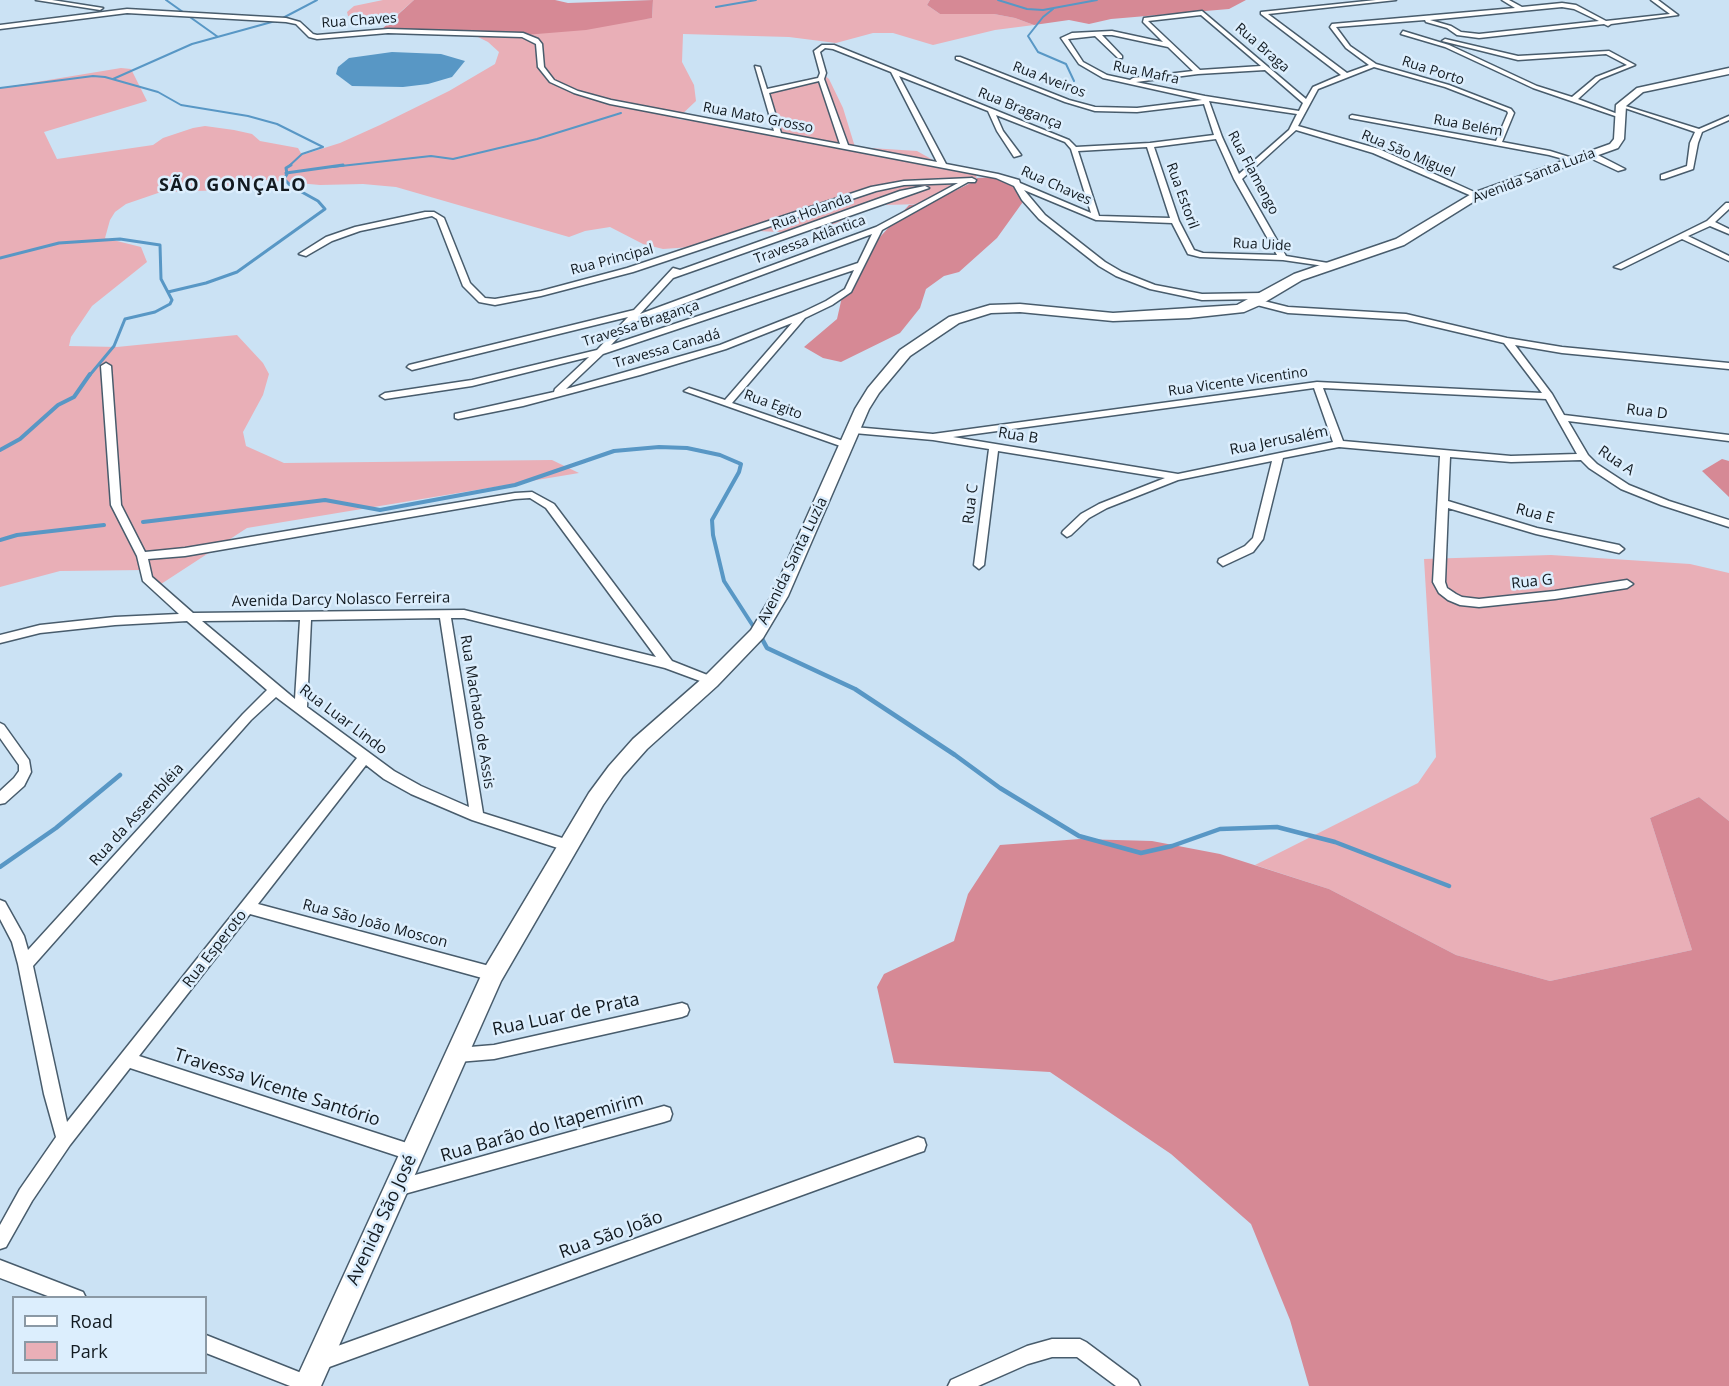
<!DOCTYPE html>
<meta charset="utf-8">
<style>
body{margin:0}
#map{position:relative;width:1729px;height:1386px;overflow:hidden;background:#cbe2f4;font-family:"Open Sans",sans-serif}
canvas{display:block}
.legend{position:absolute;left:12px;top:1296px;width:195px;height:78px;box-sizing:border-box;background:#dceefd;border:2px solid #8b99a5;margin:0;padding:8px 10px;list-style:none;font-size:18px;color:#121a20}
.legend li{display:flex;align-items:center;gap:12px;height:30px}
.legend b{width:30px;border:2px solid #8b99a5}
</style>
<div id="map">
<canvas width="1729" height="1386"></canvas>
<ul class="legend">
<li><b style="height:8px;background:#fff"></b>Road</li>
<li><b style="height:16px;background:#e9afb7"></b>Park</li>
</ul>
</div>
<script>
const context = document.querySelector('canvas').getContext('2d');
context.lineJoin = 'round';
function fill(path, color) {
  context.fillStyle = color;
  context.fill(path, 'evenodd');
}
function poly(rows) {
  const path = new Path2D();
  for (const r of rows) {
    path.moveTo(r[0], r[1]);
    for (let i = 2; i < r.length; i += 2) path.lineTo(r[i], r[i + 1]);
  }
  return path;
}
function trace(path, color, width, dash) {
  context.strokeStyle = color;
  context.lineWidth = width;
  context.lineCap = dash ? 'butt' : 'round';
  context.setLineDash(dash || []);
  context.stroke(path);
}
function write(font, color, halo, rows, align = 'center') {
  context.font = font + ' "Open Sans",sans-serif';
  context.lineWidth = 5;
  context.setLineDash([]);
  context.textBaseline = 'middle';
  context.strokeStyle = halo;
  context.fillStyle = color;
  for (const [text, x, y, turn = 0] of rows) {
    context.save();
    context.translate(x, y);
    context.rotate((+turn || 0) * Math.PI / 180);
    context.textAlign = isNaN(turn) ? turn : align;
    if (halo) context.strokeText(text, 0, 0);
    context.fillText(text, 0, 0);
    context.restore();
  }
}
fill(poly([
 [383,0,414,0,390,21,348,16,347,12,354,6],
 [653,0,930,0,927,5,940,14,994,14,1015,18,1034,25,995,30,933,45,893,33,873,33,836,43,789,37,683,34,682,62,694,85,696,101,677,119,780,131,761,91,824,75,829,79,843,108,855,147,917,151,933,160,965,168,976,175,977,180,923,204,884,205,867,209,828,227,798,233,758,231,706,246,663,249,643,244,610,227,585,231,569,237,396,187,363,184,320,185,265,180,232,190,161,192,126,204,115,212,110,220,105,238,141,247,147,262,92,306,71,337,69,346,117,347,237,335,263,363,269,374,263,395,243,432,246,446,284,463,552,460,579,473,247,528,158,586,144,570,60,571,0,587,0,88,121,68,131,69,147,101,44,132,57,159,153,145,163,138,193,128,205,126,234,130,252,134,260,141,298,148,302,155,340,143,380,125,449,91,495,64,499,52,488,42,474,35,652,18],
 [1551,555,1690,564,1729,573,1729,821,1699,797,1650,818,1692,950,1550,981,1456,955,1329,889,1255,865,1418,783,1436,757,1424,559]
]), '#e9afb7');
fill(poly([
 [414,0,555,0,568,3,653,0,652,18,586,30,512,36,381,30],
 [930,0,1246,0,1229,9,1111,19,1089,24,1069,20,1034,25,1015,18,994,14,940,14,927,5],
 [995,177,1011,183,1021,190,1025,199,997,238,959,272,944,276,926,289,920,308,900,333,841,362,823,358,804,347,837,319,844,288,858,269,861,258,909,205,923,204,942,197,977,180,977,178],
 [1722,459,1729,461,1729,497,1702,471],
 [1699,797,1729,821,1729,1386,1309,1386,1290,1320,1251,1224,1171,1154,1050,1072,894,1063,877,987,884,974,954,941,968,894,1000,845,1080,839,1152,841,1220,854,1329,889,1456,955,1550,981,1692,950,1650,818]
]), '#d68995');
fill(poly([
 [392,52,441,54,465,61,452,77,428,84,403,87,352,86,336,74,338,67,349,58]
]), '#5897c5');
trace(poly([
 [166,0,218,37],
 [998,0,1027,9,1043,10,1097,0],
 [716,7,756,0],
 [1053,9,1043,17,1028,36,1038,52,1066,64,1074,81],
 [113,79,192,44,279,20,317,0],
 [0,88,93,76,105,77,158,92,181,105,248,116,277,124,323,147,302,154,288,167],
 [332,167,431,156,453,159,537,139,621,113]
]), '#5897c5', 2);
trace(poly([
 [286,173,343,165],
 [0,258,59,243,120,239,160,245,161,279,172,300,170,304,155,312,125,319,114,346,89,376],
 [168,292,206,283,237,272,325,209,318,201,291,186,284,179,287,174,286,168,291,165]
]), '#5897c5', 3);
trace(poly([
 [0,450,20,439,58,405,74,397,90,374],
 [143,522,325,500,380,510,515,485,614,451,659,447,687,448,720,455,741,464,739,472,712,520,713,535,724,581,755,629],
 [0,540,17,535,104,525],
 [760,636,762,639]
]), '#5897c5', 4);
trace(poly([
 [761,637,767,648,855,689,955,755,1000,788,1079,836,1141,853,1172,846,1220,829,1277,827,1335,842,1449,886],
 [0,867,56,828,120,775]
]), '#5897c5', 4.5);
const street = poly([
 [36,0,52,0,103,8,100,10,36,0],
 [1376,0,1396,0,1268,14,1347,73,1369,65,1346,48,1330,27,1332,24,1515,8,1502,0,1509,0,1522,7,1562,3,1576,5,1606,21,1670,14,1651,0,1658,0,1678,15,1611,24,1608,26,1604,24,1479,38,1457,35,1447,28,1426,22,1425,20,1336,27,1350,46,1376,64,1449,85,1511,109,1514,113,1502,142,1550,151,1582,161,1578,163,1549,155,1350,118,1350,116,1352,115,1496,141,1508,113,1507,111,1445,87,1374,67,1318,89,1298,126,1379,149,1481,195,1474,197,1373,153,1296,130,1242,179,1286,256,1328,263,1332,265,1331,267,1283,260,1200,257,1188,254,1172,223,1096,220,1024,190,1045,215,1105,262,1122,272,1155,285,1202,294,1263,293,1267,296,1263,299,1202,300,1150,289,1116,276,1099,266,1039,219,1022,200,1014,186,996,178,610,104,574,93,550,82,538,67,536,44,522,37,388,33,317,39,309,37,296,24,286,22,127,13,0,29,0,25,127,9,286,18,300,22,313,34,317,35,388,29,523,33,538,39,542,44,544,67,554,80,578,91,611,100,774,131,755,66,760,67,767,89,818,78,820,73,814,51,822,45,834,45,1069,140,1076,147,1150,143,1214,135,1204,104,1137,112,1095,111,1065,102,956,59,956,57,960,57,1069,100,1095,107,1137,108,1202,100,1103,78,1079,64,1061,38,1072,33,1112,31,1163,42,1143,22,1144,18,1202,11,1306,99,1313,87,1341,75,1261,14,1261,12,1376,0],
 [1562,7,1574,9,1599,21,1479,34,1461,32,1451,26,1430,20,1562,7],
 [1201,15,1261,66,1200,70,1148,21,1201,15],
 [1102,35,1112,35,1168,47,1193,71,1133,78,1130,80,1107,75,1083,62,1068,39,1095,36,1118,58,1122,58,1122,56,1102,35],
 [825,48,833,49,891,72,937,162,848,145,824,79,826,73,820,52,825,48],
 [1265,70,1303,103,1299,111,1205,96,1136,82,1198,74,1265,70],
 [899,76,988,111,997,131,1014,157,1021,155,1003,131,996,115,1065,142,1071,149,1091,213,1020,183,1019,180,998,174,946,164,899,76],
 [819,81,840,144,781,133,769,93,819,81],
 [1209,101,1297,114,1289,130,1239,174,1222,137,1209,101],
 [1216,139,1234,179,1277,255,1203,253,1194,250,1179,221,1154,147,1216,139],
 [1147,147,1170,218,1099,216,1078,151,1147,147],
 [1403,31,1449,45,1537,86,1572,97,1596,77,1627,65,1606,54,1518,60,1442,41,1445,39,1518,56,1609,51,1635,65,1600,79,1578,99,1623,116,1618,117,1533,88,1445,47,1401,34,1403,31],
 [1619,104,1699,129,1729,116,1729,120,1702,132,1698,143,1693,169,1664,179,1661,179,1661,175,1687,166,1690,143,1695,132,1619,106,1619,104],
 [1588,153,1594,153,1625,169,1618,171,1588,157,1588,153],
 [972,178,976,180,975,182,968,182,882,230,851,292,832,305,805,318,732,403,849,443,849,447,846,448,684,391,689,388,725,400,792,323,726,349,640,375,523,406,458,419,455,418,455,414,554,392,555,389,589,357,472,386,385,399,380,396,385,393,472,380,597,350,628,317,412,370,407,367,409,365,634,310,673,268,680,270,900,191,925,186,929,188,673,278,640,314,876,227,958,183,904,185,876,191,633,272,541,296,495,305,479,302,463,286,437,219,432,216,360,231,332,241,306,256,299,254,326,237,355,227,425,212,434,212,444,218,470,283,485,298,495,299,541,291,627,268,871,187,904,181,972,178],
 [872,234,858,263,611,345,632,323,872,234],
 [854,270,845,289,826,301,801,313,720,345,566,389,603,354,854,270],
 [1726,203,1729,203,1729,209,1715,222,1729,229,1729,234,1710,226,1688,236,1729,256,1729,261,1682,239,1621,269,1614,267,1707,221,1726,203],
 [1256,299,1288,307,1406,314,1507,338,1562,347,1729,363,1729,369,1562,353,1515,345,1552,394,1564,415,1729,435,1729,441,1568,421,1588,455,1597,464,1629,485,1669,501,1729,520,1729,527,1661,505,1621,489,1589,468,1581,460,1511,462,1450,457,1448,501,1537,528,1619,545,1624,549,1619,553,1536,534,1448,508,1445,582,1447,588,1456,594,1462,597,1479,599,1555,591,1627,580,1633,584,1627,588,1555,599,1479,607,1460,605,1448,600,1439,593,1433,582,1440,456,1339,447,1283,458,1263,539,1253,552,1223,566,1218,562,1219,559,1245,546,1253,538,1272,461,1178,480,1107,508,1089,518,1071,535,1067,537,1062,533,1063,531,1081,514,1099,504,1165,478,998,451,984,565,979,569,974,565,989,449,933,440,854,433,849,430,854,427,933,434,1317,382,1542,393,1504,343,1406,320,1288,313,1253,304,1252,302,1256,299],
 [1314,388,1333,442,1178,474,953,437,1314,388],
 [1323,388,1546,399,1577,454,1511,456,1343,441,1323,388],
 [106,363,111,366,121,505,145,552,185,548,515,493,532,492,554,504,672,661,715,678,717,681,711,685,665,668,464,618,451,618,483,813,575,842,577,846,575,850,570,852,472,820,411,794,384,779,366,765,258,904,493,967,498,969,500,974,498,979,493,981,250,914,139,1056,413,1145,419,1147,421,1153,419,1159,413,1161,130,1068,70,1145,32,1201,6,1247,0,1249,0,1225,20,1189,56,1137,44,1094,18,964,12,942,0,919,0,900,5,902,24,936,28,950,243,714,267,690,187,621,115,625,40,633,0,643,0,635,40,625,115,617,179,614,143,581,137,556,111,505,101,366,106,363],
 [530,498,546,508,656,657,464,610,193,613,152,577,148,559,185,556,515,499,530,498],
 [440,618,469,807,421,786,394,771,307,707,311,620,440,618],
 [300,620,295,699,202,621,300,620],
 [276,697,357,758,67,1122,33,966,251,720,276,697],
 [0,723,4,725,29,760,31,772,24,786,5,803,0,804,0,791,14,778,19,771,19,765,0,738,0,723],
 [682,1003,687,1005,689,1010,687,1015,682,1017,494,1059,458,1062,453,1060,450,1055,453,1050,458,1048,494,1045,682,1003],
 [664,1106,670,1108,672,1114,670,1120,664,1122,397,1196,391,1194,389,1188,391,1182,397,1180,664,1106],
 [918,1137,924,1139,926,1145,924,1151,918,1153,321,1370,315,1367,312,1361,315,1355,321,1352,918,1137],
 [0,1260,83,1292,86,1298,53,1298,0,1278,0,1260],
 [206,1335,314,1378,316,1386,290,1386,206,1353,206,1335],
 [1052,1339,1080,1339,1086,1342,1137,1380,1140,1386,1116,1386,1077,1357,1052,1357,1028,1364,978,1386,948,1386,951,1380,1027,1346,1052,1339]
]);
const secondary = poly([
 [1729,68,1729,74,1643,92,1626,106,1624,139,1618,148,1481,197,1404,245,1302,280,1260,305,1244,312,1189,318,1113,321,1020,312,991,313,959,323,910,356,879,393,869,409,788,596,763,638,717,686,647,749,623,776,603,805,501,981,321,1386,293,1386,485,967,589,793,609,766,633,739,705,676,751,630,772,595,855,409,868,388,900,350,949,317,990,305,1020,304,1113,313,1237,305,1294,274,1396,239,1473,193,1610,144,1614,139,1616,105,1637,88,1729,68]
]);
trace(street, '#485c6c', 3);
trace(secondary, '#485c6c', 3);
fill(street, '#fff');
fill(secondary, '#fff');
write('14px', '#121a20', '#dceefd', [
 ["Rua Chaves",359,21,-4],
 ["Rua Braga",1262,48,41],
 ["Rua Porto",1433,71,18],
 ["Rua Mafra",1146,73,12],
 ["Rua Aveiros",1049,80,21],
 ["Rua Bragança",1020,109,22],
 ["Rua Mato Grosso",758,118,11],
 ["Rua Belém",1468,126,10],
 ["Rua São Miguel",1408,154,23],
 ["Rua Flamengo",1253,173,62],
 ["Avenida Santa Luzia",1534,176,-21],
 ["Rua Chaves",1056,186,24],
 ["Rua Estoril",1182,196,70],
 ["Rua Holanda",812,212,-20],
 ["Travessa Atlântica",810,240,-20],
 ["Rua Uide",1262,245,3],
 ["Rua Principal",612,260,-15],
 ["Travessa Bragança",641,324,-18],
 ["Travessa Canadá",667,349,-16],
 ["Rua Vicente Vicentino",1238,382,-8],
 ["Rua Egito",773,405,20]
]);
write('15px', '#121a20', '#dceefd', [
 ["Rua D",1647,412,7],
 ["Rua B",1018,436,9],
 ["Rua Jerusalém",1279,441,-11],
 ["Rua A",1616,461,34],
 ["Rua C",971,504,-83],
 ["Rua E",1535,514,15],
 ["Avenida Santa Luzia",793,561,-64],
 ["Rua G",1532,582,-6],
 ["Avenida Darcy Nolasco Ferreira",341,600,-1],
 ["Rua Machado de Assis",477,712,81],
 ["Rua Luar Lindo",343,720,37],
 ["Rua da Assembléia",137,815,-48],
 ["Rua São João Moscon",375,924,15],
 ["Rua Esperoto",215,949,-52]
]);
context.letterSpacing = '1.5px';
write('bold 18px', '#121a20', '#dceefd', [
 ["SÃO GONÇALO",233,186]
]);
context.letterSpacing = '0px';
write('18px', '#121a20', '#dceefd', [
 ["Rua Luar de Prata",566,1015,-12],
 ["Travessa Vicente Santório",277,1088,18],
 ["Rua Barão do Itapemirim",542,1128,-16],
 ["Avenida São José",382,1220,-65],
 ["Rua São João",611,1235,-20]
]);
</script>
